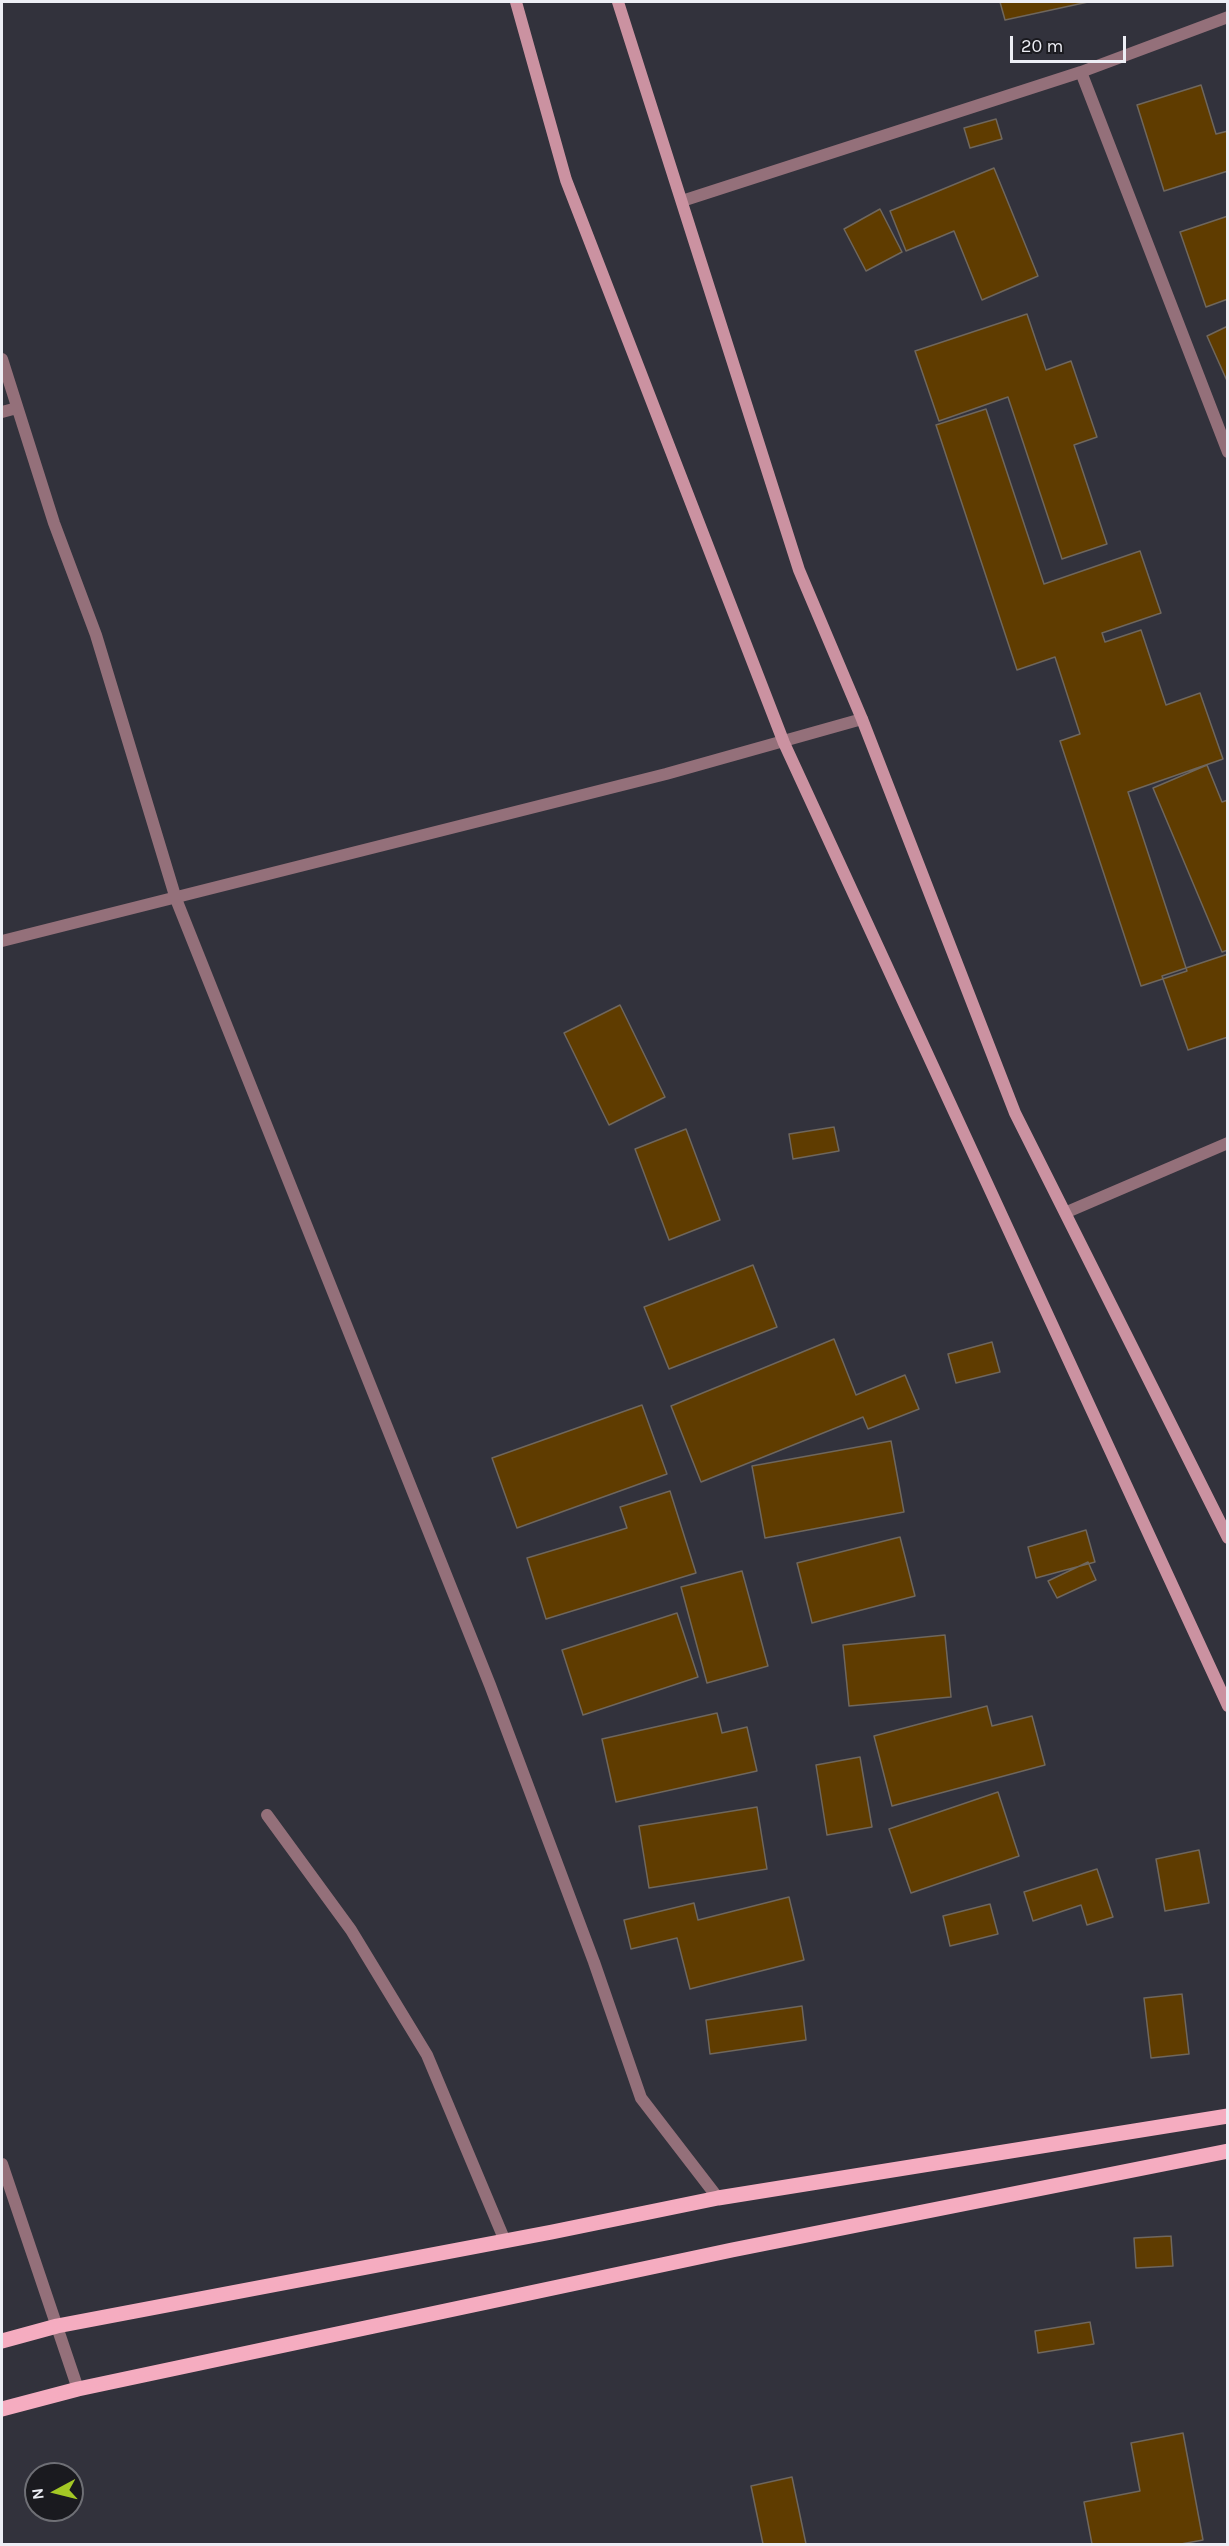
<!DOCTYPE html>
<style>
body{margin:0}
#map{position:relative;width:1229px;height:2546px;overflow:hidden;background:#32323c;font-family:Karla,sans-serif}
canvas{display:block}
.frame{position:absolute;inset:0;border:3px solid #edeef5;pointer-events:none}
.north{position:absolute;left:24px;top:2462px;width:60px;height:60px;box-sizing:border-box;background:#1a1a1f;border:2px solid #6e6f75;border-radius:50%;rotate:263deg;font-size:16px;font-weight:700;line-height:24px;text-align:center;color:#edeef5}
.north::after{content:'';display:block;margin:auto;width:21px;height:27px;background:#a4c825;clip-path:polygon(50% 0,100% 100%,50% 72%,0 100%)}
.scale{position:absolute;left:1010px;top:36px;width:116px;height:27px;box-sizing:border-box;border:3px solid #edeef5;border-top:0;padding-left:8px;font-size:18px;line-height:21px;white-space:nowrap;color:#edeef5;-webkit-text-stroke:4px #1a1a1f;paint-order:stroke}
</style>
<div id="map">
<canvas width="1229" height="2546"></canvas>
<div class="frame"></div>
<div class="north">N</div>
<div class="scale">20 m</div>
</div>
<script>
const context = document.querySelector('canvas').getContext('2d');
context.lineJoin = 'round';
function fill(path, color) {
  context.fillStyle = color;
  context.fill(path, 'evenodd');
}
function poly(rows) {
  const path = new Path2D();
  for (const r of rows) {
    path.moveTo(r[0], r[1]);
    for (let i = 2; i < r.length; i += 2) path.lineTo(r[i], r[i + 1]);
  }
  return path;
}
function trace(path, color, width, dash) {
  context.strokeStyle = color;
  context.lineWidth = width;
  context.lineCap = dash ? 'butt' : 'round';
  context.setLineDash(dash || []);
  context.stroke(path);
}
const building = poly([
 [1000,2,1088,2,1005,20,1000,2],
 [1201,85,1216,134,1228,131,1228,171,1164,191,1137,105,1201,85],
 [996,119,1002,139,970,148,964,128,996,119],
 [994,168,1038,276,982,300,954,231,906,251,890,211,994,168],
 [880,209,902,252,866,271,844,229,880,209],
 [1228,216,1228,299,1206,307,1180,232,1228,216],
 [1027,314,1046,370,1071,361,1097,437,1074,445,1107,544,1062,559,1008,397,939,421,915,351,1027,314],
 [1228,326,1228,383,1207,336,1228,326],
 [986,409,1044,584,1140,551,1161,613,1102,633,1105,642,1141,630,1166,705,1200,693,1223,759,1128,792,1187,971,1141,986,1060,741,1080,734,1055,657,1017,670,936,425,986,409],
 [1207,765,1222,802,1228,800,1228,950,1222,952,1153,788,1207,765],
 [1228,954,1228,1037,1188,1050,1162,976,1228,954],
 [620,1005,665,1097,609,1125,564,1033,620,1005],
 [834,1127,839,1151,793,1159,789,1134,834,1127],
 [686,1129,720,1220,669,1240,635,1149,686,1129],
 [753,1265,777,1327,669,1369,644,1307,753,1265],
 [834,1339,856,1395,905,1375,919,1409,868,1429,863,1417,701,1482,671,1406,834,1339],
 [992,1342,1000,1372,956,1383,948,1354,992,1342],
 [642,1405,667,1474,517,1528,492,1458,642,1405],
 [891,1441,904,1512,765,1538,752,1466,891,1441],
 [670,1491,696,1573,546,1619,527,1558,627,1528,620,1507,670,1491],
 [1086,1530,1095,1562,1036,1578,1028,1547,1086,1530],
 [900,1537,915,1596,812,1623,797,1563,900,1537],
 [1088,1562,1096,1580,1057,1598,1048,1581,1088,1562],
 [742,1571,768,1666,707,1683,681,1587,742,1571],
 [677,1613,698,1677,583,1715,562,1650,677,1613],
 [945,1635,951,1697,849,1706,843,1645,945,1635],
 [987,1706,992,1726,1032,1716,1045,1765,892,1806,874,1736,987,1706],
 [717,1713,722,1733,747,1727,757,1771,616,1802,602,1739,717,1713],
 [860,1757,872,1827,827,1835,816,1765,860,1757],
 [998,1792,1019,1856,911,1893,889,1829,998,1792],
 [757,1807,767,1869,649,1888,639,1826,757,1807],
 [1199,1850,1209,1903,1165,1911,1156,1859,1199,1850],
 [1097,1869,1113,1917,1087,1925,1081,1905,1033,1921,1024,1892,1097,1869],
 [789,1897,804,1960,690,1989,677,1938,631,1949,624,1920,694,1903,698,1920,789,1897],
 [990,1904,998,1934,950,1946,943,1916,990,1904],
 [1182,1994,1189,2054,1151,2058,1144,1998,1182,1994],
 [802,2006,806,2040,710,2054,706,2020,802,2006],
 [1171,2236,1173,2266,1136,2268,1134,2238,1171,2236],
 [1090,2322,1094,2344,1038,2353,1035,2331,1090,2322],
 [1183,2433,1203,2540,1181,2544,1092,2544,1084,2502,1140,2491,1131,2443,1183,2433],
 [792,2477,806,2544,763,2544,751,2486,792,2477]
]);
fill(building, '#5f3c00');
trace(building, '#6f675d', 1.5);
trace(poly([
 [267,1815,351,1930,427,2055,505,2241]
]), '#94707a', 12);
trace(poly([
 [1081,72,1228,452],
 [682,201,1081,72,1228,17],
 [2,359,54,523,96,635,176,899,490,1685,594,1962,641,2098,718,2198],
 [2,412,17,408],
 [2,941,666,774,862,719],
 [1067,1212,1228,1143],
 [2,2164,78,2389]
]), '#94707a', 12);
trace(poly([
 [516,2,566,180,784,743,1228,1706],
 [618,2,799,570,862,719,1015,1113,1228,1538]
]), '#cb92a1', 12);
trace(poly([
 [2,2341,57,2326,552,2232,718,2198,1228,2116],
 [2,2409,78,2389,732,2250,1228,2151]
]), '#f5acc0', 15);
</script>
